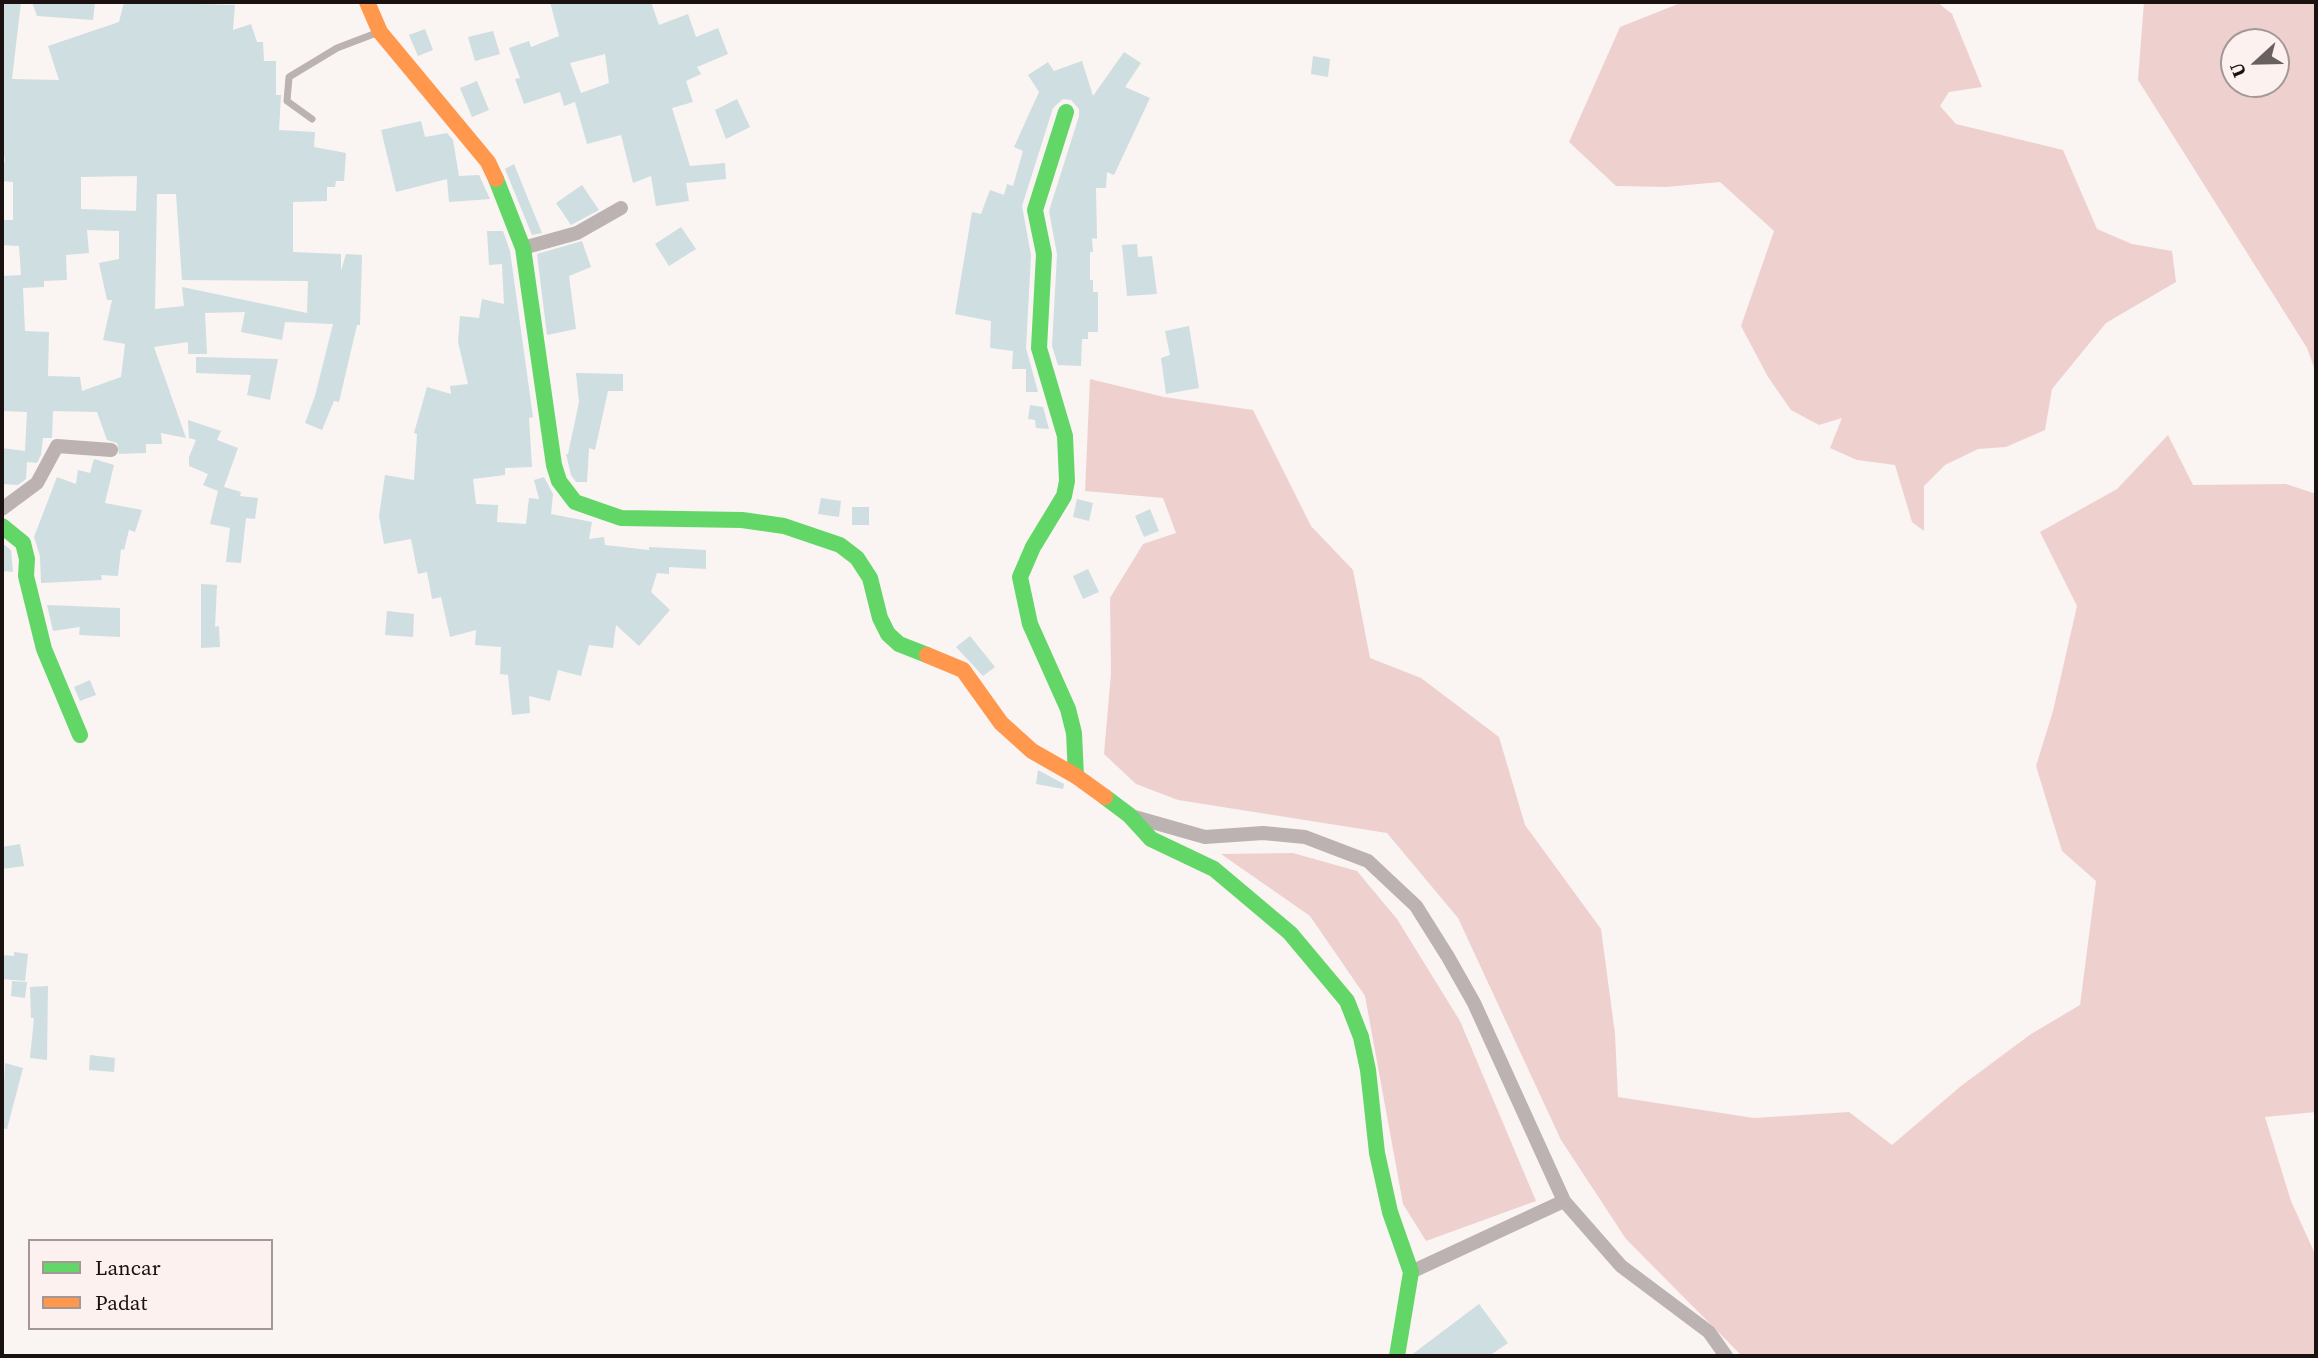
<!DOCTYPE html>
<style>
body{margin:0}
#map{position:relative;width:2318px;height:1358px;overflow:hidden;background:#faf4f3;font-family:"Source Serif 4",serif}
canvas{display:block}
.frame{position:absolute;inset:0;border:4px solid #1b1111;pointer-events:none}
.legend{position:absolute;left:28px;top:1239px;width:245px;height:91px;box-sizing:border-box;background:#fdf1f0;border:2px solid #a39797;margin:0;padding:9px 12px;list-style:none;font-size:21px;color:#1b1111}
.legend li{display:flex;align-items:center;gap:14px;height:35px}
.legend b{width:35px;border:2px solid #a39797}
.north{position:absolute;left:2220px;top:28px;width:70px;height:70px;box-sizing:border-box;background:#fdf1f0;border:2px solid #a39797;border-radius:50%;rotate:248deg;font-size:19px;font-weight:700;line-height:28px;text-align:center;color:#1b1111}
.north::after{content:'';display:block;margin:auto;width:24px;height:32px;background:#696060;clip-path:polygon(50% 0,100% 100%,50% 72%,0 100%)}
</style>
<div id="map">
<canvas width="2318" height="1358"></canvas>
<div class="frame"></div>
<ul class="legend">
<li><b style="height:9px;background:#63d668"></b>Lancar</li>
<li><b style="height:9px;background:#ff974d"></b>Padat</li>
</ul>
<div class="north">U</div>
</div>
<script>
const context = document.querySelector('canvas').getContext('2d');
context.lineJoin = 'round';
function fill(path, color) {
  context.fillStyle = color;
  context.fill(path, 'evenodd');
}
function poly(rows) {
  const path = new Path2D();
  for (const r of rows) {
    path.moveTo(r[0], r[1]);
    for (let i = 2; i < r.length; i += 2) path.lineTo(r[i], r[i + 1]);
  }
  return path;
}
function trace(path, color, width, dash) {
  context.strokeStyle = color;
  context.lineWidth = width;
  context.lineCap = dash ? 'butt' : 'round';
  context.setLineDash(dash || []);
  context.stroke(path);
}
fill(poly([
 [1683,2,1937,2,1952,14,1982,87,1949,92,1940,106,1956,124,2063,150,2097,229,2132,244,2172,251,2176,282,2106,323,2052,389,2045,430,2006,447,1978,449,1945,465,1924,486,1924,531,1912,522,1895,465,1857,460,1830,448,1842,418,1819,425,1791,410,1768,377,1741,326,1774,231,1720,182,1666,187,1616,186,1569,142,1620,27],
 [2144,2,2316,2,2316,373,2307,348,2138,80],
 [2234,42,2276,42,2276,84,2234,84],
 [1090,379,1164,397,1253,410,1311,526,1353,570,1370,658,1421,678,1499,737,1525,825,1601,929,1615,1034,1618,1097,1754,1118,1849,1112,1892,1145,1961,1086,2031,1034,2080,1005,2096,881,2062,851,2036,766,2053,711,2077,606,2040,532,2117,489,2168,435,2193,485,2286,484,2316,494,2316,1112,2265,1117,2291,1201,2316,1256,2316,1356,1742,1356,1626,1239,1561,1140,1458,918,1387,833,1178,800,1136,784,1104,754,1111,673,1110,598,1143,544,1176,533,1163,498,1085,491],
 [1293,853,1357,871,1397,919,1460,1021,1536,1201,1426,1241,1403,1204,1365,996,1310,916,1221,854]
]), '#eed1cf');
fill(poly([
 [2,2,21,2,12,79,59,80,48,46,119,22,124,2,235,5,233,30,251,24,257,42,263,42,264,61,276,61,276,95,281,95,279,130,315,132,314,147,346,153,344,181,336,181,335,187,327,187,327,201,293,202,293,252,341,254,341,271,346,254,362,255,360,325,357,325,339,402,334,401,322,430,305,423,315,396,333,324,285,322,282,340,241,332,245,312,205,313,207,354,188,354,188,342,154,347,186,438,161,433,162,444,146,444,146,453,119,454,117,443,107,440,97,412,53,411,52,438,43,438,41,455,37,463,27,462,26,479,18,485,2,484,2,448,25,451,27,412,2,411,2,276,21,275,19,246,2,245,2,220,13,220,13,182,2,181,2,162,5,162,2,135],
 [137,176,136,211,81,209,81,177],
 [157,194,176,194,182,280,308,281,307,313,182,287,184,306,155,309],
 [87,230,119,231,119,259,99,263,107,300,112,300,103,340,125,344,121,377,82,391,80,377,48,376,49,332,25,331,23,288,44,287,44,281,67,280,66,255,89,253],
 [32,2,95,2,93,20,37,16],
 [550,2,651,2,659,25,688,14,696,37,718,28,728,54,697,67,701,74,686,81,693,102,672,108,690,166,725,163,726,179,686,183,689,201,656,206,651,176,633,183,621,135,587,144,575,102,564,106,560,92,524,104,515,79,520,78,509,48,529,41,531,47,559,36],
 [605,54,609,83,581,93,570,63],
 [425,29,433,50,418,56,409,35],
 [493,31,500,54,475,61,468,37],
 [1124,52,1141,63,1125,87,1150,98,1114,175,1107,172,1106,188,1096,188,1097,239,1092,238,1093,252,1090,252,1090,280,1093,280,1093,292,1098,292,1098,332,1088,332,1088,339,1082,339,1081,366,1058,365,1052,346,1057,254,1049,211,1079,116,1079,109,1071,100,1063,99,1053,108,1022,206,1031,255,1026,348,1038,392,1026,392,1026,369,1012,369,1013,351,990,348,991,321,955,314,972,212,981,214,990,190,1004,195,1007,184,1013,186,1023,151,1014,147,1039,92,1028,75,1048,62,1054,71,1082,61,1093,96],
 [1313,56,1330,59,1328,77,1311,74],
 [477,81,489,110,472,117,460,88],
 [737,99,750,127,726,139,715,110],
 [421,121,425,137,447,133,453,140,459,176,479,175,490,199,449,202,447,179,396,192,381,130],
 [514,164,542,233,532,235,505,169],
 [582,185,599,210,571,225,556,203],
 [681,227,696,249,669,266,655,244],
 [487,231,503,231,510,251,533,417,529,418,532,467,505,468,505,475,473,479,476,504,498,505,497,522,526,524,529,498,539,499,534,480,544,477,553,494,551,514,592,522,589,539,604,537,605,545,649,550,649,547,706,550,706,569,669,567,669,574,657,573,651,592,670,610,639,646,616,625,613,648,589,645,581,676,558,670,550,701,529,696,530,713,512,715,508,675,500,674,501,647,475,645,476,630,450,637,441,597,432,599,427,572,418,574,411,539,384,544,379,516,385,475,414,480,417,434,414,433,427,387,451,394,450,386,468,384,458,342,460,316,479,318,482,299,504,304,502,264,489,265],
 [582,241,591,267,569,276,576,329,547,335,537,254],
 [1137,244,1138,257,1152,256,1157,294,1127,296,1122,245],
 [1189,326,1199,388,1166,394,1161,358,1170,355,1165,331],
 [196,357,278,359,270,400,247,395,251,375,196,373],
 [576,373,623,374,623,391,608,391,595,450,589,448,587,482,576,482,571,475,566,454,568,454,579,402],
 [1030,405,1043,407,1049,429,1036,428,1035,420,1028,419],
 [188,420,221,431,217,440,238,448,224,487,241,492,240,496,258,498,255,519,246,518,241,563,226,562,230,528,210,524,218,491,203,485,208,474,189,466,189,457,196,440,189,438],
 [94,459,114,465,105,503,142,510,135,532,129,530,124,550,121,549,118,576,101,575,102,580,41,583,40,556,34,537,57,477,76,484,78,470,90,473],
 [821,498,841,501,839,517,818,514],
 [1077,499,1093,503,1089,521,1073,517],
 [852,507,869,507,869,525,852,525],
 [1150,509,1159,531,1144,537,1135,516],
 [2,543,11,550,13,572,2,571],
 [1088,569,1099,592,1083,599,1073,576],
 [201,584,217,585,215,627,219,626,220,647,201,648],
 [47,605,120,608,120,637,79,635,80,627,53,631],
 [387,611,414,614,413,637,385,635],
 [970,636,995,667,983,676,956,647],
 [90,680,96,695,80,701,74,687],
 [1038,770,1064,784,1063,789,1036,784],
 [20,844,24,866,2,869,2,847],
 [14,952,28,954,25,981,2,979,2,955,14,956],
 [12,981,27,982,25,998,11,996],
 [48,986,47,1060,30,1058,34,1018,31,1018,30,987],
 [90,1055,115,1058,114,1072,89,1070],
 [5,1063,23,1068,7,1129,2,1128],
 [1479,1304,1508,1343,1489,1356,1410,1356]
]), '#cfdee0');
trace(poly([
 [312,119,287,101,289,77,337,48,379,32]
]), '#bbb2b1', 7);
trace(poly([
 [523,248,577,233,621,208],
 [2,509,37,483,57,446,111,450],
 [1131,816,1205,837,1263,833,1305,837,1368,861,1416,906,1448,957,1474,1003,1564,1201,1621,1266,1709,1332,1726,1356],
 [1411,1272,1564,1201]
]), '#bbb2b1', 14);
trace(poly([
 [1066,112,1035,210,1044,254,1039,348,1065,436,1067,481,1064,496,1033,547,1020,577,1030,624,1068,709,1074,733,1076,776],
 [496,179,523,248,554,465,559,481,575,502,621,518,742,520,784,526,840,545,857,558,870,578,880,618,888,634,899,644,927,655],
 [2,526,23,543,27,559,26,576,44,649,80,735],
 [1105,797,1129,815,1151,839,1214,869,1290,933,1347,1001,1361,1037,1368,1070,1377,1153,1390,1212,1411,1272,1397,1356]
]), '#63d668', 16);
trace(poly([
 [367,2,380,32,488,162,496,179],
 [927,655,963,670,1001,723,1032,751,1076,776,1105,797]
]), '#ff974d', 16);
</script>
